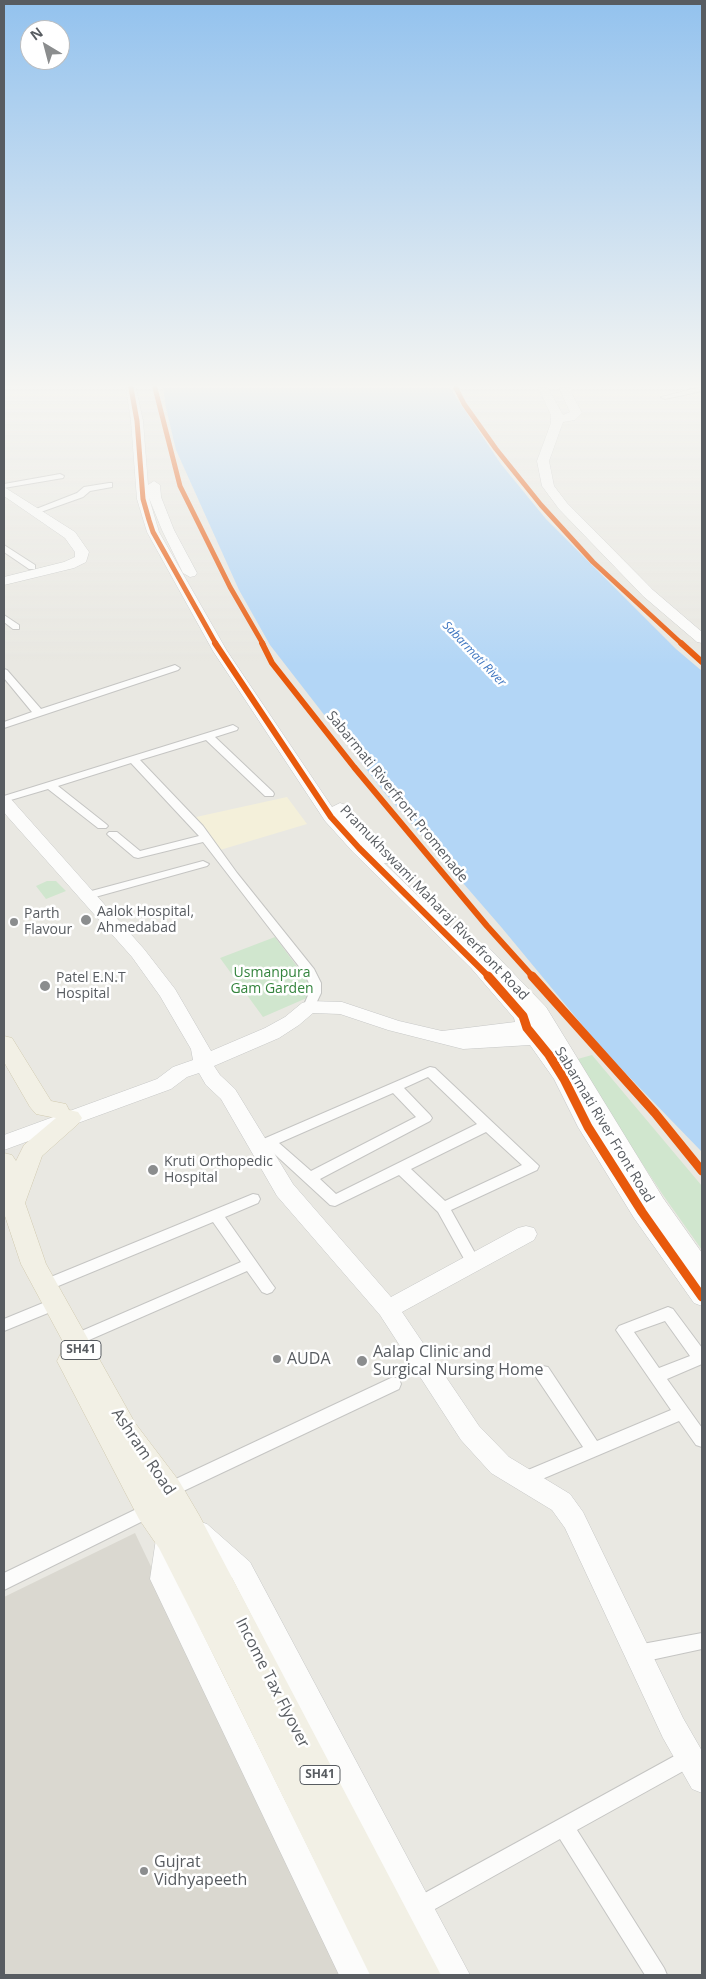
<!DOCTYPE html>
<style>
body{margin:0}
#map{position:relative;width:706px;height:1979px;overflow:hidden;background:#e9e8e2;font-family:"Open Sans",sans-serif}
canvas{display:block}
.frame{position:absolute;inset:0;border:5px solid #585c61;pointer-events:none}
.north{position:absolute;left:20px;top:20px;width:50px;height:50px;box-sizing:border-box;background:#fff;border:1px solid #bcbec0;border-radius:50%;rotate:323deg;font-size:14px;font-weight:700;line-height:20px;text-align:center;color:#585c61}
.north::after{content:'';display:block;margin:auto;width:18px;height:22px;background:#8b8d8e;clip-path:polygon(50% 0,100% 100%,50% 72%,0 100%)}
</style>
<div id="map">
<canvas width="706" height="1979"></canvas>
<div class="frame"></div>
<div class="north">N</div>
</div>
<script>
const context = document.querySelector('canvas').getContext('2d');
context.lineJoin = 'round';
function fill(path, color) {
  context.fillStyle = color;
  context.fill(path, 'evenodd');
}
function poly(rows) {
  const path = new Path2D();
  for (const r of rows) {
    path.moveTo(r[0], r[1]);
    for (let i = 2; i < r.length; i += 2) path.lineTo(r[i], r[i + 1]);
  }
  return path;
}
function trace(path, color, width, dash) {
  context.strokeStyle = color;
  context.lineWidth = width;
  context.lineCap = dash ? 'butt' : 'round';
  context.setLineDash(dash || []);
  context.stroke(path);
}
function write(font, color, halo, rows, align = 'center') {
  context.font = font + ' "Open Sans",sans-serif';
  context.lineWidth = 5;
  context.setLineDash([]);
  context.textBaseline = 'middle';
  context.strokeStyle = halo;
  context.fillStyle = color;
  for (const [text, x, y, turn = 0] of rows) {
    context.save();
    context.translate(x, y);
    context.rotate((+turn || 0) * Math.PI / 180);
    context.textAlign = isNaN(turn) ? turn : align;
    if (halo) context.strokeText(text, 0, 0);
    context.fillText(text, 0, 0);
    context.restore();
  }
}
fill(poly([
 [287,797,307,824,220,850,196,817]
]), '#f4f0da');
fill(poly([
 [135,1533,346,1975,4,1975,4,1597]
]), '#dad8d0');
fill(poly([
 [47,881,56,881,66,891,46,899,36,886],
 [275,937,311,985,309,997,263,1017,220,958],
 [592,1055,702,1186,702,1250,663,1195,574,1060]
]), '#d0e6ce');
fill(poly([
 [163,388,450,388,501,464,546,519,676,649,702,671,702,1152,602,1049,502,928,384,792,270,645,239,590,176,450,166,408]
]), '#b3d6f6');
const street = poly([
 [697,388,702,388,702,391,665,399,661,397,697,388],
 [60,474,64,476,63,478,4,488,4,484,60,474],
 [109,483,112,483,112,487,90,491,83,497,38,513,31,511,77,493,84,487,109,483],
 [4,545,35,565,35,569,29,569,4,552,4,545],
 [4,615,19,625,19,629,13,629,4,622,4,615],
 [175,665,180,668,178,670,4,728,4,722,32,712,4,678,4,669,7,670,41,709,175,665],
 [233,725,238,728,237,730,215,737,273,792,274,794,273,796,265,796,206,740,140,760,203,826,237,873,314,969,321,983,321,993,313,1010,305,1010,303,1007,309,993,309,983,304,973,203,842,138,858,134,857,109,836,107,834,109,832,117,832,140,851,199,836,131,763,58,786,106,824,108,826,106,828,98,828,48,789,4,802,4,796,233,725],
 [203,861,209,864,207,866,88,899,82,895,84,893,203,861],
 [430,1067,435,1068,539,1166,537,1170,451,1210,480,1262,478,1266,473,1268,468,1266,438,1212,399,1175,335,1206,330,1205,268,1148,259,1151,254,1149,252,1146,254,1143,430,1067],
 [428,1077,477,1124,336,1194,320,1179,430,1121,432,1118,430,1115,404,1088,428,1077],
 [393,1093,416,1117,311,1171,279,1143,393,1093],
 [486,1132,522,1165,445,1201,411,1169,486,1132],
 [253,1194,258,1195,260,1199,258,1203,225,1217,272,1284,275,1288,272,1292,267,1294,262,1292,247,1271,80,1344,75,1346,70,1344,67,1340,70,1336,241,1262,213,1222,51,1289,46,1291,41,1289,38,1285,41,1281,253,1194],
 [43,1303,48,1305,51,1309,48,1313,4,1331,4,1319,43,1303],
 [668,1307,673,1309,702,1348,702,1364,667,1379,702,1428,702,1447,696,1445,679,1421,528,1485,522,1487,516,1485,514,1480,516,1475,583,1447,536,1377,534,1372,536,1367,542,1366,548,1367,597,1441,671,1410,616,1330,619,1326,668,1307],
 [665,1321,690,1356,659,1368,634,1332,665,1321],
 [393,1377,399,1379,401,1384,399,1389,175,1495,169,1497,163,1495,161,1490,163,1485,393,1377],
 [149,1503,155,1505,158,1510,155,1515,4,1590,4,1573,149,1503],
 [702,1633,702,1649,637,1663,631,1660,628,1654,631,1648,637,1645,702,1633],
 [689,1748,696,1750,699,1757,696,1764,577,1830,664,1968,667,1975,645,1975,560,1839,426,1914,419,1917,412,1914,409,1907,412,1900,689,1748]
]);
const secondary = poly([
 [126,388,136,388,143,421,148,485,154,481,160,485,161,497,174,530,197,573,195,576,190,577,183,573,162,530,149,498,159,532,227,651,332,807,340,803,346,805,397,859,394,863,384,863,475,951,477,948,483,946,489,948,546,1007,663,1198,702,1253,702,1306,694,1303,634,1218,578,1127,554,1079,530,1045,463,1049,388,1030,340,1014,313,1013,299,1025,279,1038,214,1066,220,1075,235,1089,293,1184,391,1297,518,1228,526,1226,534,1228,537,1234,534,1240,402,1312,479,1426,509,1457,570,1494,583,1512,683,1718,702,1751,702,1793,692,1789,663,1738,565,1528,552,1510,491,1473,461,1440,380,1315,277,1196,221,1099,206,1085,199,1073,187,1077,171,1089,4,1150,4,1135,157,1079,173,1067,193,1060,191,1049,160,996,132,957,7,816,4,812,4,796,10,798,144,949,175,989,211,1051,265,1028,285,1017,302,1003,309,1001,342,1002,399,1021,442,1031,515,1022,514,1018,471,968,353,852,325,821,213,651,147,532,137,499,131,421,126,388],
 [538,388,548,388,563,415,570,412,559,388,569,388,582,413,575,420,563,422,549,461,554,486,567,503,653,590,702,632,702,643,697,642,643,596,559,509,542,486,537,461,551,423,551,415,538,388],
 [4,487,75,532,89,552,86,562,74,568,4,585,4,577,64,562,75,557,75,552,65,538,4,496,4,487],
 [198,1521,207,1524,250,1562,470,1975,437,1975,232,1578,189,1540,185,1532,189,1524,198,1521],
 [169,1527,178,1531,182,1539,176,1579,371,1975,339,1975,150,1579,156,1539,160,1531,169,1527]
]);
const primary = poly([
 [4,1036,12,1038,51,1101,66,1104,69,1110,78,1112,82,1118,78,1124,42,1156,25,1203,46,1264,135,1423,179,1481,199,1515,441,1975,370,1975,222,1672,159,1548,139,1519,57,1361,61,1353,68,1351,21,1264,4,1213,4,1153,12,1155,16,1161,24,1145,56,1118,36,1114,30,1107,4,1062,4,1036]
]);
trace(street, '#c5c5c3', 2);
trace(secondary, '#c6c7c6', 1);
trace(primary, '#d1cab0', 1);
fill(street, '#fcfcfb');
fill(secondary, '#fcfcfb');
fill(primary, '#f2f0e5');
trace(poly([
 [131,388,137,421,143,499,149,520,153,532,216,644],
 [155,388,180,486,230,587,263,644],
 [456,388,464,404,496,449,541,505,593,562,682,644]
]), '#e8590c', 5);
trace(poly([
 [215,643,331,817,359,848,489,977],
 [262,643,272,663,354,767,487,926,533,977],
 [681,643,702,662]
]), '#e8590c', 6);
trace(poly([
 [488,976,523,1016,527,1028,549,1055,564,1079,588,1127,642,1212,702,1297],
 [532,976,655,1113,702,1171]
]), '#e8590c', 9);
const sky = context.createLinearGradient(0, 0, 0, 665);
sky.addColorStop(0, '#93c2ee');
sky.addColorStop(0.58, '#f5f5f2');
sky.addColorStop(1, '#f5f5f200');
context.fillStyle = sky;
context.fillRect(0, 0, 706, 665);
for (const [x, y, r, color] of [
 [86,920,6,"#8b8d8e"],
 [14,922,5,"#8b8d8e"],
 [45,986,6,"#8b8d8e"],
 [153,1170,6,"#8b8d8e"],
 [277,1359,5,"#8b8d8e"],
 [362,1361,6,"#8b8d8e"],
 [144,1871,5,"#8b8d8e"]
]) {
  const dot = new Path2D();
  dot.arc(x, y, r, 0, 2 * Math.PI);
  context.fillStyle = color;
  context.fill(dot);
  trace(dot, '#fff', 2);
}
write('italic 12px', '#4077c1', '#fff', [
 ["Sabarmati River",474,654,46]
]);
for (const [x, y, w] of [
 [81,1350,40],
 [320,1775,40]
]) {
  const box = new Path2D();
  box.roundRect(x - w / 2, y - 9.5, w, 19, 4);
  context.fillStyle = '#fff';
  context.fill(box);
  trace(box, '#585c61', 1);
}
write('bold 12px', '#585c61', null, [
 ["SH41",81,1350],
 ["SH41",320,1775]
]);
write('14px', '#585c61', '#fff', [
 ["Sabarmati Riverfront Promenade",397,797,51],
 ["Pramukhswami Maharaj Riverfront Road",434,903,46],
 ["Sabarmati River Front Road",604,1125,59]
]);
write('14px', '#585c61', '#fff', [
 ["Aalok Hospital,",97,912],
 ["Ahmedabad",97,928],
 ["Parth",24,914],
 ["Flavour",24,930],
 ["Patel E.N.T",56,978],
 ["Hospital",56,994],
 ["Kruti Orthopedic",164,1162],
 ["Hospital",164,1178]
], 'left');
write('14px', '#34843d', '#fff', [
 ["Usmanpura",272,973],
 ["Gam Garden",272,989]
]);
write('16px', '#585c61', '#fff', [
 ["Aalap Clinic and",373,1352],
 ["Surgical Nursing Home",373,1370],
 ["AUDA",287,1359],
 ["Gujrat",154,1862],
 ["Vidhyapeeth",154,1880]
], 'left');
write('16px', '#585c61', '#fff', [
 ["Ashram Road",143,1452,56],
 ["Income Tax Flyover",272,1683,63]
]);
</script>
